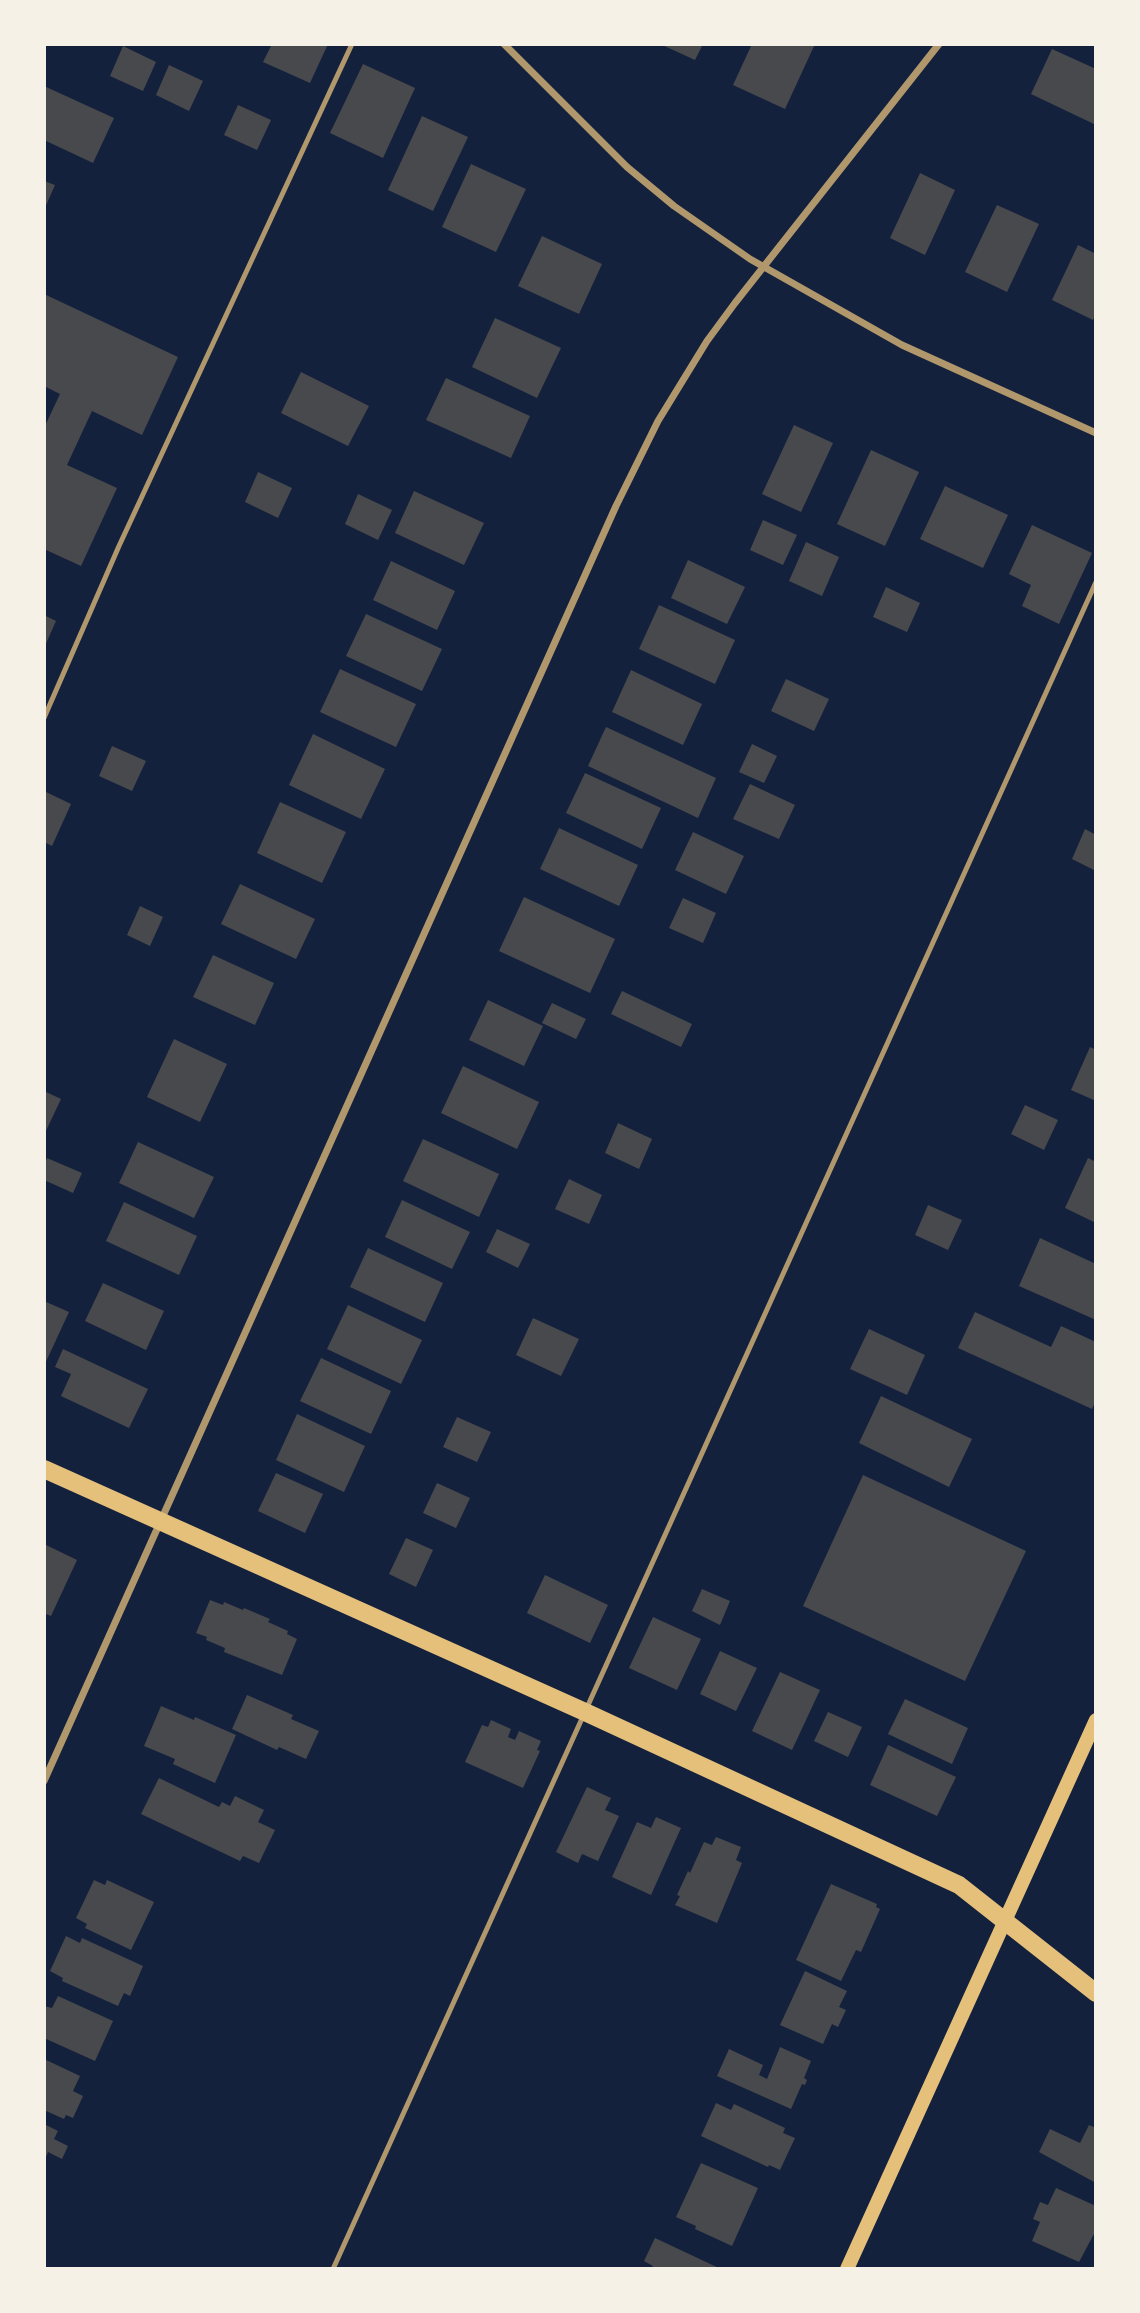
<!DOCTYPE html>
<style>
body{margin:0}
#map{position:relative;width:1140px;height:2313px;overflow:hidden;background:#14213d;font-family:"Source Sans 3",sans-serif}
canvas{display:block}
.frame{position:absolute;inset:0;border:46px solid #f6f1e7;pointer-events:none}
</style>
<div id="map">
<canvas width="1140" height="2313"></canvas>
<div class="frame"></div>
</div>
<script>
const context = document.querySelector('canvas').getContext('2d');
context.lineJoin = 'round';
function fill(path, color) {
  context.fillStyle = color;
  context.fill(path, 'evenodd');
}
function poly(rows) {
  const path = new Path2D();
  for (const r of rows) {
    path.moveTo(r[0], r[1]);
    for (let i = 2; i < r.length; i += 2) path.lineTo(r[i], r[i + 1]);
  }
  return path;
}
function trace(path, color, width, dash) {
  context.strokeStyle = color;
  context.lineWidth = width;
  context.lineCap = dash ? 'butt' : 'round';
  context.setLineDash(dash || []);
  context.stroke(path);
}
fill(poly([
 [272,44,328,44,310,83,263,62],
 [660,44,703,44,695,60],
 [752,44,815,44,785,109,733,85],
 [123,46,156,62,143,91,110,76],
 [1052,49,1096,69,1096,125,1031,94],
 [363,64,415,88,383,158,330,133],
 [169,65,203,81,189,111,156,95],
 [44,86,114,118,93,163,44,140],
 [238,105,271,120,257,150,224,135],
 [422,116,468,137,433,211,388,190],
 [471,164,526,189,496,252,442,227],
 [920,173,955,190,925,255,890,238],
 [44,181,55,185,44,210],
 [997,205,1039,224,1007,292,965,272],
 [542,236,602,264,579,314,518,286],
 [1078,245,1096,254,1096,313,1093,320,1052,300],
 [44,294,178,357,142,435,92,411,67,465,117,488,81,566,44,549,44,428,60,394,44,386],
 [495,318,561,348,537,398,472,367],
 [301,372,369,406,348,446,281,413],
 [446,378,530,416,511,458,426,420],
 [794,425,833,443,801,512,762,494],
 [871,450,919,472,885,546,837,524],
 [258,472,292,488,278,518,245,502],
 [945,486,1008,515,983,568,920,539],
 [414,491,484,523,464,565,395,533],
 [358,494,392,510,378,540,345,524],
 [763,520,797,535,783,565,750,550],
 [1032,525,1092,553,1059,624,1022,606,1031,585,1009,574],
 [806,542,839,557,822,596,789,581],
 [688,560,745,587,727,624,671,598],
 [391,561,455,591,437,630,373,600],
 [886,587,920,603,907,632,873,617],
 [659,605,735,640,715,684,639,649],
 [366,614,442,649,422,691,346,656],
 [44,615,56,621,44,648],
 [340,669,416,704,396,747,320,712],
 [631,670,702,704,683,745,612,712],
 [786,679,829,699,814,731,771,711],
 [606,727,716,778,698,818,588,766],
 [313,734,385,769,361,819,289,785],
 [752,744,777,756,764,783,739,772],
 [112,746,146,761,132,791,99,776],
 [585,773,661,808,642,849,566,813],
 [750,784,795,805,779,839,733,819],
 [44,791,71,804,52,846,44,842],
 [280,802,346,832,322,883,257,853],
 [559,828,638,865,619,906,540,869],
 [1085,829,1096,835,1096,871,1072,859],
 [693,832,744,856,726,894,675,870],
 [240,884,315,919,296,959,221,924],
 [524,897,615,939,590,993,499,951],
 [683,898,716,913,703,943,669,928],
 [140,906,163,917,150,946,127,935],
 [213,955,274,983,255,1025,193,997],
 [622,991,692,1024,681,1047,611,1014],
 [488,1000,543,1026,524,1066,469,1040],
 [552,1003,586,1019,576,1039,542,1023],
 [174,1039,227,1064,200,1122,147,1097],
 [1090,1047,1096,1050,1096,1101,1071,1090],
 [463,1066,539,1102,517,1149,441,1113],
 [44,1091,61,1099,44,1135],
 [1025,1105,1058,1120,1044,1150,1011,1134],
 [618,1123,652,1139,639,1169,605,1153],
 [423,1139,499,1174,479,1217,403,1181],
 [138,1142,214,1177,194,1218,119,1183],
 [47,1158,82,1173,73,1193,44,1180,44,1167],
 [1088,1158,1096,1162,1096,1223,1065,1208],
 [569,1179,602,1195,589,1224,555,1209],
 [402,1200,470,1232,452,1269,385,1237],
 [124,1202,197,1236,179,1275,106,1241],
 [928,1205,962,1220,948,1250,915,1235],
 [497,1229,530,1244,518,1268,486,1252],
 [1040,1238,1096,1264,1096,1320,1019,1286],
 [368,1248,443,1283,425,1322,350,1287],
 [103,1283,164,1311,146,1350,85,1321],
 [44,1301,69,1312,44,1366],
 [348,1305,422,1340,401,1384,327,1349],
 [975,1312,1051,1347,1061,1326,1096,1342,1096,1400,1092,1409,958,1348],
 [533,1318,579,1339,561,1376,516,1355],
 [869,1329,925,1355,907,1395,850,1369],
 [63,1349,148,1389,129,1428,61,1396,71,1374,55,1367],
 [321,1358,391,1391,371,1434,300,1401],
 [881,1396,972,1439,949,1487,859,1443],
 [297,1414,365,1446,344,1492,276,1460],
 [457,1417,491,1432,477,1462,443,1447],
 [276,1473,323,1494,305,1533,258,1511],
 [863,1475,1026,1551,965,1681,803,1606],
 [437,1483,470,1498,456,1528,423,1513],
 [406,1538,433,1550,416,1587,389,1574],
 [44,1544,77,1560,51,1616,46,1614,44,1620],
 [545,1575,608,1605,590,1643,527,1613],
 [702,1589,730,1601,720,1625,692,1611],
 [210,1600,223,1605,224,1602,243,1610,244,1608,270,1619,268,1622,288,1631,287,1634,297,1639,282,1675,224,1652,225,1648,206,1640,207,1637,196,1633],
 [653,1617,701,1639,677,1690,629,1668],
 [720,1651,757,1668,736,1711,700,1694],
 [780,1672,820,1690,792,1750,752,1731],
 [247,1695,293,1715,291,1719,319,1731,306,1759,279,1747,277,1750,232,1729],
 [905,1699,968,1728,952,1764,888,1734],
 [161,1706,194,1720,195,1717,236,1735,215,1783,173,1764,175,1759,144,1746],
 [828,1712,862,1727,848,1757,814,1741],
 [491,1720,511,1729,508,1737,515,1740,519,1731,541,1741,537,1750,540,1751,523,1788,465,1762,482,1725,488,1727],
 [888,1745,956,1777,937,1816,870,1785],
 [159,1778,219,1807,222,1802,230,1806,235,1796,264,1810,258,1822,275,1830,259,1863,243,1856,240,1861,141,1814],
 [587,1787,611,1798,605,1810,619,1816,598,1861,582,1854,578,1863,556,1852],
 [656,1817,681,1828,651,1895,612,1877,637,1822,651,1828],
 [716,1837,741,1847,736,1860,742,1863,717,1923,675,1905,680,1896,677,1895,688,1871,690,1873,704,1842,712,1845],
 [94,1880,105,1885,107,1880,154,1902,131,1950,85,1928,87,1924,76,1918],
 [831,1884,877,1904,876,1907,880,1909,861,1952,856,1950,841,1981,796,1960],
 [66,1936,80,1943,82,1938,143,1966,130,1996,124,1993,118,2006,62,1981,63,1978,50,1971],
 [805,1971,847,1991,839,2007,846,2010,838,2027,832,2024,823,2044,780,2025],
 [58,1996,113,2021,95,2061,44,2038,44,2006,52,2008],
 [780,2047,811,2061,804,2078,807,2080,805,2085,802,2084,791,2109,717,2076,729,2049,763,2065,759,2075,767,2079],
 [44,2059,80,2076,73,2091,83,2096,73,2118,66,2115,64,2119,44,2110],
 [716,2103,731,2110,734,2104,785,2128,783,2133,795,2138,780,2170,769,2165,768,2167,701,2136],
 [44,2124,58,2131,54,2139,68,2146,62,2159,48,2152,44,2162],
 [1089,2125,1096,2128,1096,2183,1039,2152,1050,2129,1080,2143],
 [701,2163,758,2188,732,2246,695,2229,696,2226,676,2217],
 [1056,2188,1096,2206,1095,2232,1079,2262,1032,2241,1040,2222,1033,2219,1040,2202,1048,2205],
 [655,2238,721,2269,651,2269,653,2266,644,2261]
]), '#48494c');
trace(poly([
 [44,718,119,546,352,44],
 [333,2269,1096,582]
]), '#b1986c', 5);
trace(poly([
 [504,44,627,167,674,206,750,259,902,345,1096,433],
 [44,1781,616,506,658,421,707,341,735,303,939,44]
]), '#b1986c', 7);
trace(poly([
 [847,2269,1096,1720]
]), '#e5c07b', 14);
trace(poly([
 [44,1469,585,1712,959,1885,1096,1993]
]), '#e5c07b', 18);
</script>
